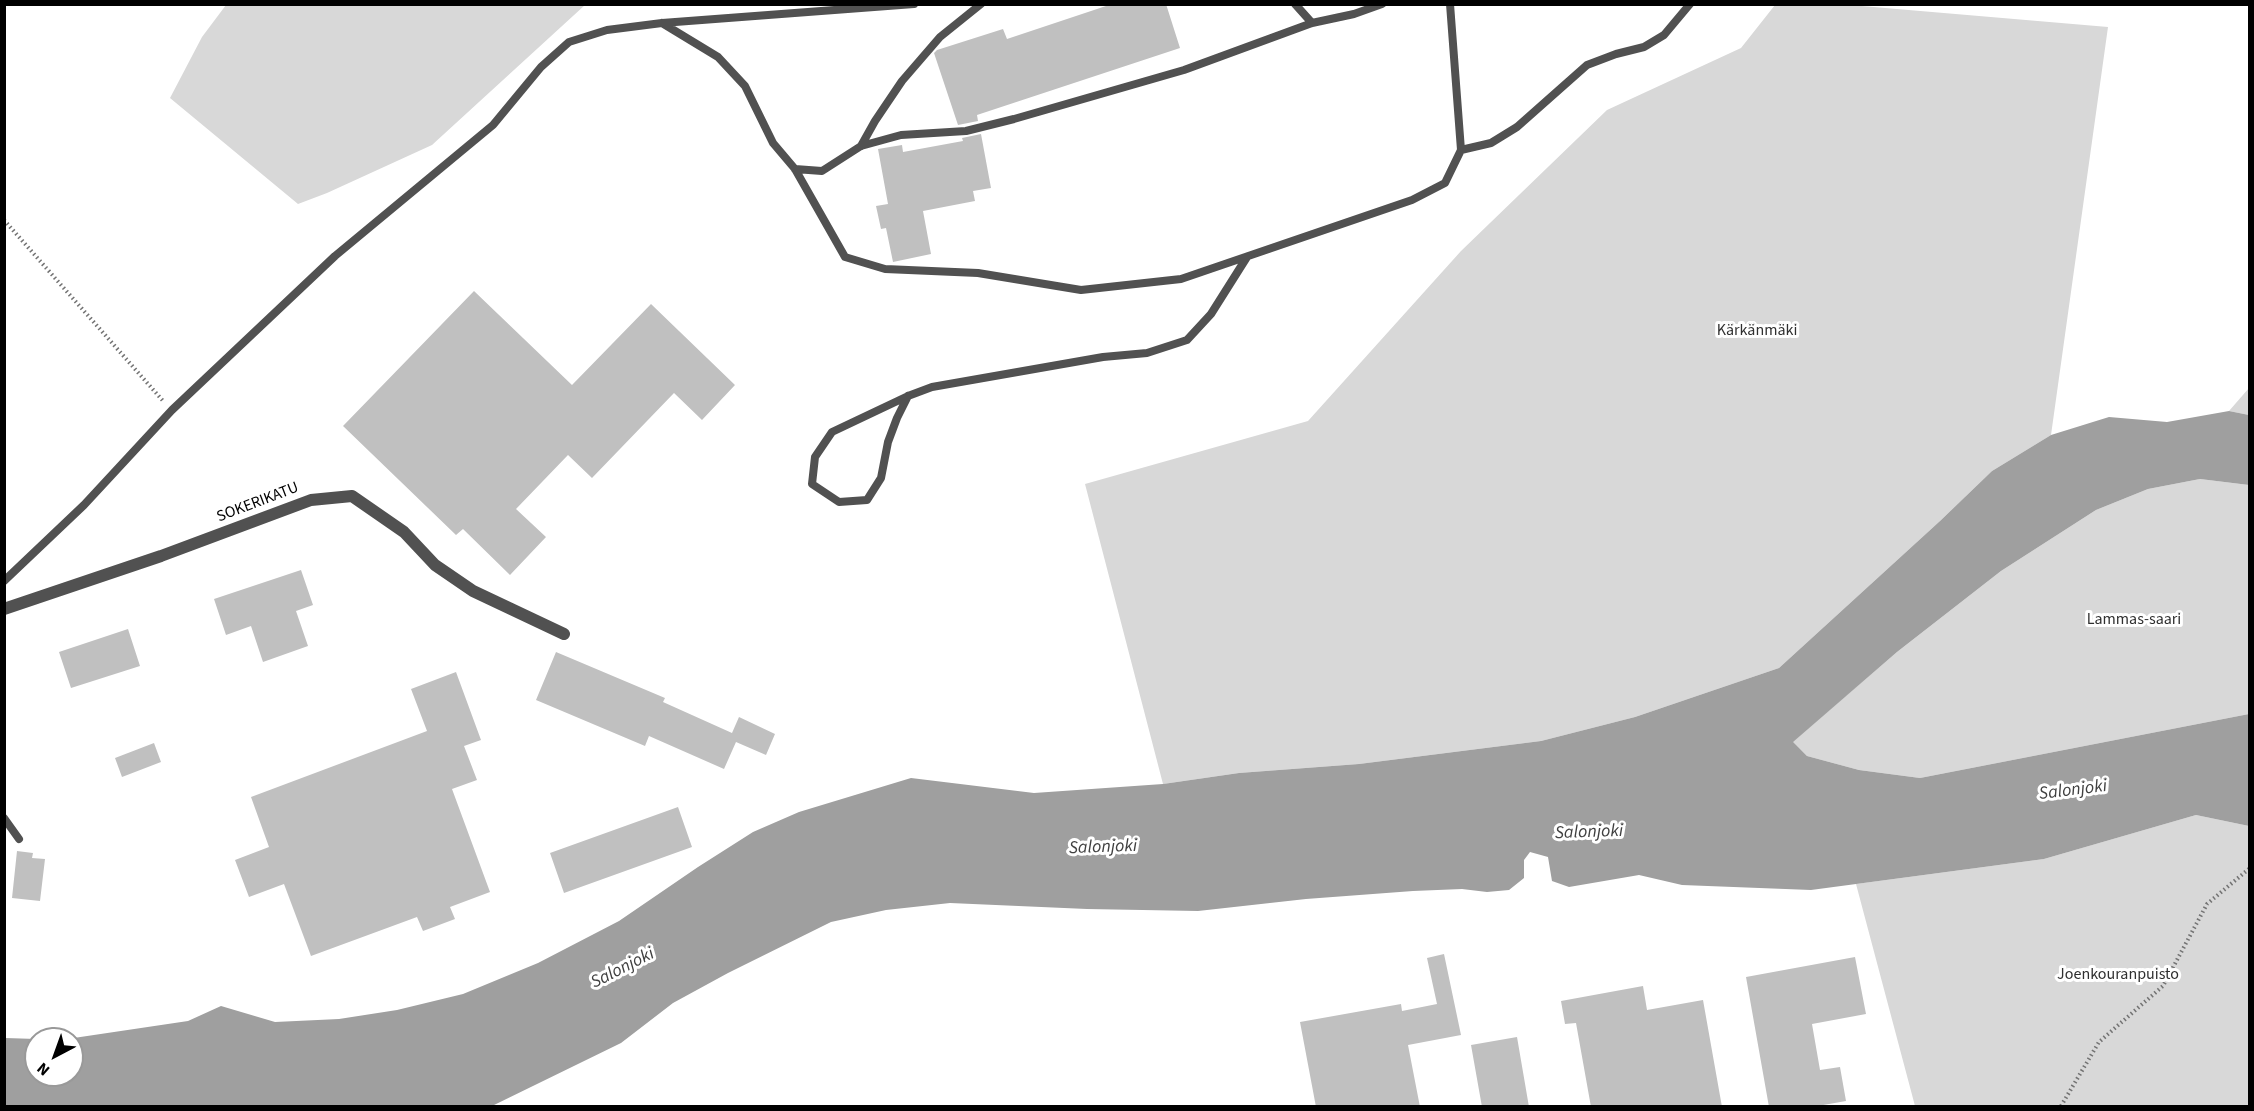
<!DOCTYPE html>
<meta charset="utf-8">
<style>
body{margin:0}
#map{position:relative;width:2254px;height:1111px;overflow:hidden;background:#fff;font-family:"Source Sans 3",sans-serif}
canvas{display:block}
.frame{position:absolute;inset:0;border:6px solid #000;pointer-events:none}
.north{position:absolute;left:24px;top:1027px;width:60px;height:60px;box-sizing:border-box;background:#fff;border:2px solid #999;border-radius:50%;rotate:221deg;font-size:16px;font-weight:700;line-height:24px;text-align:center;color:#000}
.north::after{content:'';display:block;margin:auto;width:21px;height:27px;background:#000;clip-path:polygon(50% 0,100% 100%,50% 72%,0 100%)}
</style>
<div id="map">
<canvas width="2254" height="1111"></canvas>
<div class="frame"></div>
<div class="north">N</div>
</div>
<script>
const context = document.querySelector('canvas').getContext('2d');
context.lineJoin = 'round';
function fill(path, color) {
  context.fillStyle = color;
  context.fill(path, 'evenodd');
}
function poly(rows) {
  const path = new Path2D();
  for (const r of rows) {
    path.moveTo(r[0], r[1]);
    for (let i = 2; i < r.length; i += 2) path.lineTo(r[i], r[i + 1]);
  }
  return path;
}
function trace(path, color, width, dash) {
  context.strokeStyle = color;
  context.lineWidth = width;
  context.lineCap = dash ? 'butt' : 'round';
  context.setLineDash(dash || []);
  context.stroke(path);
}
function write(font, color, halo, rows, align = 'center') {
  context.font = font + ' "Source Sans 3",sans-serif';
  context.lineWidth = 6;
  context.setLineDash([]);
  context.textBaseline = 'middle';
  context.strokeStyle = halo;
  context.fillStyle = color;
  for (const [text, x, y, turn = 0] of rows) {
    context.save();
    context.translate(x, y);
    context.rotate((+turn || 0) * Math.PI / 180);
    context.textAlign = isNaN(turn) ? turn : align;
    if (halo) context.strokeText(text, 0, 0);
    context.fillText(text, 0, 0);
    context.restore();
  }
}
fill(poly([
 [226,5,585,5,432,145,327,193,298,204,170,98,202,37],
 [1775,5,1850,5,2108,27,2051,435,1992,471,1940,521,1779,668,1635,717,1541,741,1359,764,1239,773,1163,784,1085,484,1308,421,1461,251,1607,110,1741,48],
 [2249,388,2249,415,2229,411],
 [2200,479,2249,485,2249,714,1920,778,1859,770,1807,756,1792,742,1897,652,2001,571,2096,510,2148,489],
 [2196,815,2249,826,2249,1106,1915,1106,1856,884,2044,859]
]), '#d8d8d8');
fill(poly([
 [2229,411,2249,415,2249,485,2200,479,2148,489,2096,510,2001,571,1897,652,1793,742,1807,756,1859,770,1920,778,2249,714,2249,826,2196,815,2044,859,1811,890,1682,885,1639,875,1569,887,1552,881,1548,857,1530,852,1524,860,1524,878,1509,890,1487,892,1462,889,1413,891,1306,899,1198,911,1087,909,950,903,886,910,831,922,728,973,673,1003,621,1043,492,1106,5,1106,5,1038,37,1039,36,1075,72,1075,72,1039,67,1039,188,1021,221,1006,275,1022,339,1019,397,1010,463,994,538,963,619,921,698,867,753,832,799,812,911,778,1034,793,1163,784,1239,773,1359,764,1541,741,1635,717,1779,668,1940,521,1992,471,2051,435,2109,417,2167,422]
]), '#9f9f9f');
fill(poly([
 [1112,4,1166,4,1180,48,977,115,978,121,958,125,934,53,937,50,1003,29,1007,39],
 [981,134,991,188,973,191,975,201,923,211,931,254,893,262,886,228,881,229,876,206,888,204,878,149,902,145,903,152,963,141,962,138],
 [474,291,572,385,651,304,735,385,702,420,674,393,592,478,568,455,516,509,546,537,510,575,463,529,456,535,343,426],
 [301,570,313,605,296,611,308,646,263,662,251,626,226,635,214,599],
 [128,629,140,666,71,688,59,652],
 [556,652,665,698,663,702,732,733,739,717,775,734,766,755,736,742,724,769,649,736,645,746,536,700],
 [456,672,481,740,464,746,477,780,452,789,490,892,450,907,455,919,423,931,417,917,311,956,284,884,249,897,235,860,269,847,251,797,427,731,411,689],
 [154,743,161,762,122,777,115,758],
 [678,807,692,847,564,893,550,853],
 [17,851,33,853,32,858,45,859,40,901,12,898],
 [1444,954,1461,1035,1408,1045,1420,1107,1316,1107,1300,1022,1401,1004,1402,1011,1437,1004,1427,958],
 [1855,957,1866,1014,1812,1024,1820,1070,1840,1067,1846,1101,1812,1107,1769,1107,1746,977],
 [1643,986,1647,1010,1703,1000,1722,1107,1591,1107,1576,1023,1565,1024,1561,1001],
 [1517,1037,1529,1107,1482,1107,1471,1045]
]), '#c0c0c0');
trace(poly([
 [4,220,164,402],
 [2061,1106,2099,1042,2163,986,2207,904,2250,868]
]), '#737373', 4, [1.5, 3]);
trace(poly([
 [1295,4,1312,23],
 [662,23,718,57,745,86,773,143,795,169,845,257,885,269,978,273,1081,290,1181,279,1412,200,1445,183,1461,150,1450,4],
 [861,146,875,121,902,81,940,37,981,4],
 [1461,150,1491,143,1517,127,1587,65,1616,54,1644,47,1664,35,1690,4],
 [795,169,822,171,861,146,901,135,966,131,1014,119,1184,70,1312,23,1354,14,1382,4],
 [908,396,897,418,888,442,881,478,867,500,839,502,812,484,815,457,832,432,908,396,932,387,1103,357,1147,353,1187,340,1211,314,1247,257],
 [4,581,84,505,172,410,335,256,493,125,541,67,569,42,607,30,662,23,914,4],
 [4,818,19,839]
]), '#515151', 8);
trace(poly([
 [4,609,161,556,311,500,352,496,404,532,435,565,473,591,564,634]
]), '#515151', 12);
write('16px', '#2f2f2f', '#fff', [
 ["Kärkänmäki",1757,331],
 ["Lammas-saari",2134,620],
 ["Joenkouranpuisto",2118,975]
]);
write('16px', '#000', '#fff', [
 ["SOKERIKATU",258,503,-21]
]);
write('italic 18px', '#404040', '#fff', [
 ["Salonjoki",2073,791,-7],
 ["Salonjoki",1589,833,-2],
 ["Salonjoki",1103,848,-2],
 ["Salonjoki",623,969,-27]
]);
</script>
